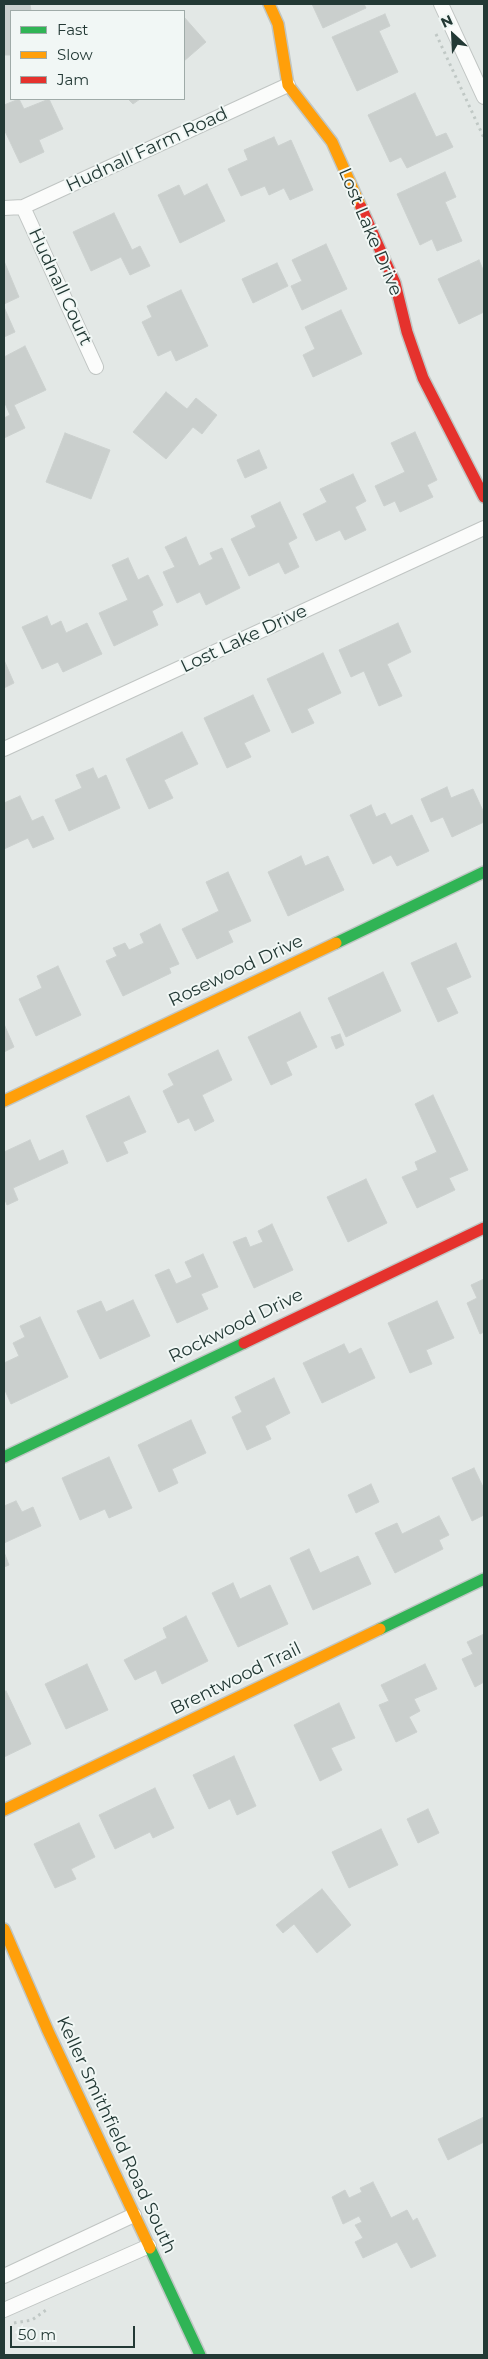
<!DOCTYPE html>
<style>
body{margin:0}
#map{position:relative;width:488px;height:2359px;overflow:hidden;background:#e3e8e6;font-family:Montserrat,sans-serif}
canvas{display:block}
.frame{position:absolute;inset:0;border:5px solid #233935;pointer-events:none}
.legend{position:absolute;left:10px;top:10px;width:175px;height:90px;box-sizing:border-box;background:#f1f7f5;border:1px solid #9faba8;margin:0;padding:6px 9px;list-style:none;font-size:15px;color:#233935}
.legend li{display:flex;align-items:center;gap:10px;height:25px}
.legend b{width:25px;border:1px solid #9faba8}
.north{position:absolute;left:428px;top:10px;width:50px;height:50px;-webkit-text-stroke:4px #f1f7f5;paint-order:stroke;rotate:335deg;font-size:14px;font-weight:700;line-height:20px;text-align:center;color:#233935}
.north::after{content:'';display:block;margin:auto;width:18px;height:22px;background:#233935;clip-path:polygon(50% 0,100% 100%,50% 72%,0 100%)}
.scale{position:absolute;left:10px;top:2326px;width:125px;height:22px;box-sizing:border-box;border:2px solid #233935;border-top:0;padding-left:6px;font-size:15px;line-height:18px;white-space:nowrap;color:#233935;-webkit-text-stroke:4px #f1f7f5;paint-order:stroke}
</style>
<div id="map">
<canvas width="488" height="2359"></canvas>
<div class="frame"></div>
<ul class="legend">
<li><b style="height:6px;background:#30b455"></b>Fast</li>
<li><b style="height:6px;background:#ff9f0a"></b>Slow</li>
<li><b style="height:6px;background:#e5322d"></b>Jam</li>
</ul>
<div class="north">N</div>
<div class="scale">50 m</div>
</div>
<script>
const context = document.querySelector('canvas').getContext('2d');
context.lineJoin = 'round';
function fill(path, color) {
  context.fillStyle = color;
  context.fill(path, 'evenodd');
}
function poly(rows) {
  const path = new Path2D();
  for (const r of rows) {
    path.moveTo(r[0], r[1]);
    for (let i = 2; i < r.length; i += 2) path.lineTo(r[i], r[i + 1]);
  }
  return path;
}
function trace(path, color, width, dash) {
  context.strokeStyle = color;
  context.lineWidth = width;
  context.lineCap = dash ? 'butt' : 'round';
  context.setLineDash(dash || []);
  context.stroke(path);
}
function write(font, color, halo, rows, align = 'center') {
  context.font = font + ' Montserrat,sans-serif';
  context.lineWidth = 4;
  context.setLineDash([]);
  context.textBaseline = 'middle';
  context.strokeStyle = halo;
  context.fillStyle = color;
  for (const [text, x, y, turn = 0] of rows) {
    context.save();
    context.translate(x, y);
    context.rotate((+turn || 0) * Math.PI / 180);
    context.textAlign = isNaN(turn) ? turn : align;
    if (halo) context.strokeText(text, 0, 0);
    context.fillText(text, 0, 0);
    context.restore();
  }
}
const building = poly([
 [4,4,30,4,31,11,11,11,11,55,4,55,4,4],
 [312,4,364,4,366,8,323,28,312,4],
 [385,14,390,26,379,31,398,72,357,91,332,37,385,14],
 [184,17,206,42,184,61,184,17],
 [415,93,436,137,446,133,453,147,407,168,401,157,390,162,368,115,415,93],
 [19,99,24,109,49,99,63,129,39,140,44,152,20,163,4,129,4,105,19,99],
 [128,99,140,99,133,104,128,99],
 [274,137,278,146,291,140,313,190,290,200,284,188,269,195,265,186,241,196,228,169,248,160,244,150,274,137],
 [445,172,456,197,445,202,462,241,437,251,432,239,420,245,397,194,445,172],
 [207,184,225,221,180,243,158,195,179,185,184,196,207,184],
 [114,213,132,250,140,246,150,266,130,275,121,257,91,271,73,232,114,213],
 [326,244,347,289,302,310,291,286,302,281,292,260,326,244],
 [479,260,484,272,484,312,459,324,438,279,479,260],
 [4,261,19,297,4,304,4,261],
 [277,263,288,286,253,303,242,279,277,263],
 [181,290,208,346,176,361,171,350,158,356,142,322,152,317,147,306,181,290],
 [4,307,15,332,4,337,4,307],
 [341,310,362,354,313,377,303,355,315,349,305,327,341,310],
 [25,346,46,390,14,405,25,428,4,438,4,418,10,415,4,401,4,357,25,346],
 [166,392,187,409,196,398,217,415,202,434,193,427,166,459,133,432,166,392],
 [415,432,437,480,427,485,433,497,400,512,395,501,384,506,375,486,405,472,391,443,415,432],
 [65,433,110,450,91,499,46,482,65,433],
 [259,450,267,468,245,478,237,460,259,450],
 [353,474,366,501,355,507,366,530,345,540,340,530,316,541,303,514,327,502,320,489,353,474],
 [280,502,297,538,288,543,299,567,285,574,279,562,249,576,231,539,256,527,251,516,280,502],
 [186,537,199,566,213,559,210,553,222,548,240,588,206,605,200,592,177,603,163,572,175,567,165,547,186,537],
 [128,558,138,580,148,575,163,605,152,611,158,625,114,646,99,613,128,600,112,565,128,558],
 [47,616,51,626,61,621,66,633,87,623,102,654,63,672,58,662,42,669,22,627,47,616],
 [398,623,411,652,387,664,402,696,379,706,364,671,351,677,339,650,398,623],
 [323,653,341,693,307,709,314,723,292,733,267,679,323,653],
 [4,660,14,683,4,688,4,660],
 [253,695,270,731,244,743,251,757,227,768,204,718,253,695],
 [182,732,198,764,164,780,173,798,149,809,126,759,182,732],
 [93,768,98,779,106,775,120,808,69,831,55,800,82,788,76,775,93,768],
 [447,787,451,798,473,789,484,813,484,822,452,837,443,817,431,822,421,799,447,787],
 [20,796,32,821,43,816,54,839,33,848,28,838,4,849,4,803,20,796],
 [371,805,376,817,385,813,391,825,412,815,429,851,397,866,391,855,373,864,350,815,371,805],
 [301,856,305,866,328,856,344,890,288,916,268,872,301,856],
 [228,872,251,921,228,931,233,942,197,959,182,929,219,911,206,882,228,872],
 [160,924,179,964,169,968,171,973,123,996,106,961,117,956,113,948,125,943,129,950,144,943,140,934,160,924],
 [456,943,471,977,446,988,458,1013,438,1022,411,963,456,943],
 [58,966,81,1015,36,1036,19,999,42,988,37,976,58,966],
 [383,972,401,1011,346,1037,328,998,383,972],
 [300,1012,317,1047,286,1062,292,1075,271,1085,248,1037,300,1012],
 [4,1024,14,1047,4,1052,4,1024],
 [340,1034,344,1045,336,1049,331,1037,340,1034],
 [218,1050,232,1080,202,1095,214,1121,195,1131,189,1118,178,1123,163,1091,174,1085,168,1074,218,1050],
 [433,1095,468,1170,449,1178,455,1190,417,1208,402,1177,418,1170,415,1162,437,1152,415,1104,433,1095],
 [129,1096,146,1132,123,1142,128,1153,107,1162,86,1116,129,1096],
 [30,1140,39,1161,63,1150,68,1163,13,1188,18,1200,7,1205,4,1197,4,1152,30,1140],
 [366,1179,387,1223,348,1242,327,1197,366,1179],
 [272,1224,293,1270,254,1288,233,1242,246,1237,250,1247,263,1242,258,1231,272,1224],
 [203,1254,218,1287,201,1294,208,1309,177,1323,155,1275,169,1269,176,1284,192,1277,185,1262,203,1254],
 [484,1279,484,1332,480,1334,467,1303,477,1298,471,1285,484,1279],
 [133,1300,150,1336,100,1359,77,1311,101,1301,106,1312,133,1300],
 [437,1301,454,1338,426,1350,432,1364,410,1373,388,1323,437,1301],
 [40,1317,68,1377,11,1404,4,1388,4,1363,19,1356,13,1343,25,1337,20,1326,40,1317],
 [344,1344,349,1354,361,1348,375,1378,322,1403,303,1363,344,1344],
 [274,1378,290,1413,265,1426,271,1439,247,1450,232,1417,242,1412,235,1397,274,1378],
 [191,1420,206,1453,172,1469,178,1483,159,1492,138,1445,191,1420],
 [109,1457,132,1508,109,1518,105,1509,80,1520,62,1478,109,1457],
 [474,1468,484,1489,484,1515,472,1521,452,1478,474,1468],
 [371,1484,379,1502,356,1513,348,1495,371,1484],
 [16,1501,22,1512,33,1507,41,1526,4,1543,4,1506,16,1501],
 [439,1516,449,1535,439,1540,443,1549,395,1573,375,1533,397,1523,402,1534,439,1516],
 [309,1549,320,1573,358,1556,371,1584,313,1610,290,1558,309,1549],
 [4,1552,9,1565,4,1567,4,1552],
 [233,1583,240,1599,270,1585,288,1624,238,1647,212,1593,233,1583],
 [186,1616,208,1661,162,1684,156,1670,135,1680,124,1660,167,1638,163,1628,186,1616],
 [484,1634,484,1682,475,1687,462,1659,473,1654,467,1642,484,1634],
 [87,1664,108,1710,66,1729,45,1684,87,1664],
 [425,1664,437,1689,414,1699,420,1711,409,1717,417,1732,396,1742,379,1705,389,1701,381,1685,425,1664],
 [6,1691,31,1744,4,1757,4,1692,6,1691],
 [339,1703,355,1738,331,1748,342,1770,320,1781,294,1725,339,1703],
 [234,1756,256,1806,237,1815,230,1799,209,1809,193,1775,234,1756],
 [155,1788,174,1828,153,1838,150,1832,115,1849,99,1815,155,1788],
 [428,1809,439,1833,418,1843,407,1819,428,1809],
 [79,1823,95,1857,71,1869,76,1879,55,1888,34,1844,79,1823],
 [381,1829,398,1865,349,1888,332,1852,381,1829],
 [322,1889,351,1925,317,1953,294,1924,283,1933,276,1925,322,1889],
 [484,2117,484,2142,448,2160,438,2139,484,2117],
 [373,2182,391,2218,407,2210,413,2221,417,2218,436,2256,411,2268,397,2242,363,2258,355,2242,363,2238,355,2225,362,2222,359,2216,343,2224,332,2197,345,2190,349,2198,362,2192,360,2188,373,2182]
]);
fill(building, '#cacfcd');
trace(building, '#ccd1cf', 1);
const street = poly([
 [441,4,484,97],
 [23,207,96,367],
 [4,208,23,207,288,85],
 [4,749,484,528],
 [4,2276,134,2215],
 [4,2310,149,2246]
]);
const fast = poly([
 [336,943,484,872],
 [4,1457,244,1343],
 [380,1629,484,1579],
 [150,2248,200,2355]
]);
const slow = poly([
 [269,4,278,24,288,85,332,142,361,207],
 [4,1101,336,943],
 [4,1810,380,1629],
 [4,1929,48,2031,150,2248]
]);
const jam = poly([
 [361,207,395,283,407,332,423,378,484,497],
 [244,1343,484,1228]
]);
trace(street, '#c0c5c3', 16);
trace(fast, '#c0c6c4', 14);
trace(slow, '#c0c6c4', 14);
trace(jam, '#c0c6c4', 14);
trace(poly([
 [436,34,484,138],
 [14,2323,32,2320,49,2308]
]), '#c0c8c5', 3, [2.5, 4]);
trace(street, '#fbfcfb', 14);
trace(fast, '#30b455', 11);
trace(slow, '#ff9f0a', 11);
trace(jam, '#e5322d', 11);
write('18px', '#233935', '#f1f7f5', [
 ["Hudnall Farm Road",147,150,-25],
 ["Lost Lake Drive",370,232,67],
 ["Hudnall Court",60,287,65],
 ["Lost Lake Drive",244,639,-25],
 ["Rosewood Drive",236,971,-25],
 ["Rockwood Drive",236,1326,-26],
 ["Brentwood Trail",236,1679,-26],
 ["Keller Smithfield Road South",116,2135,65]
]);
</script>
